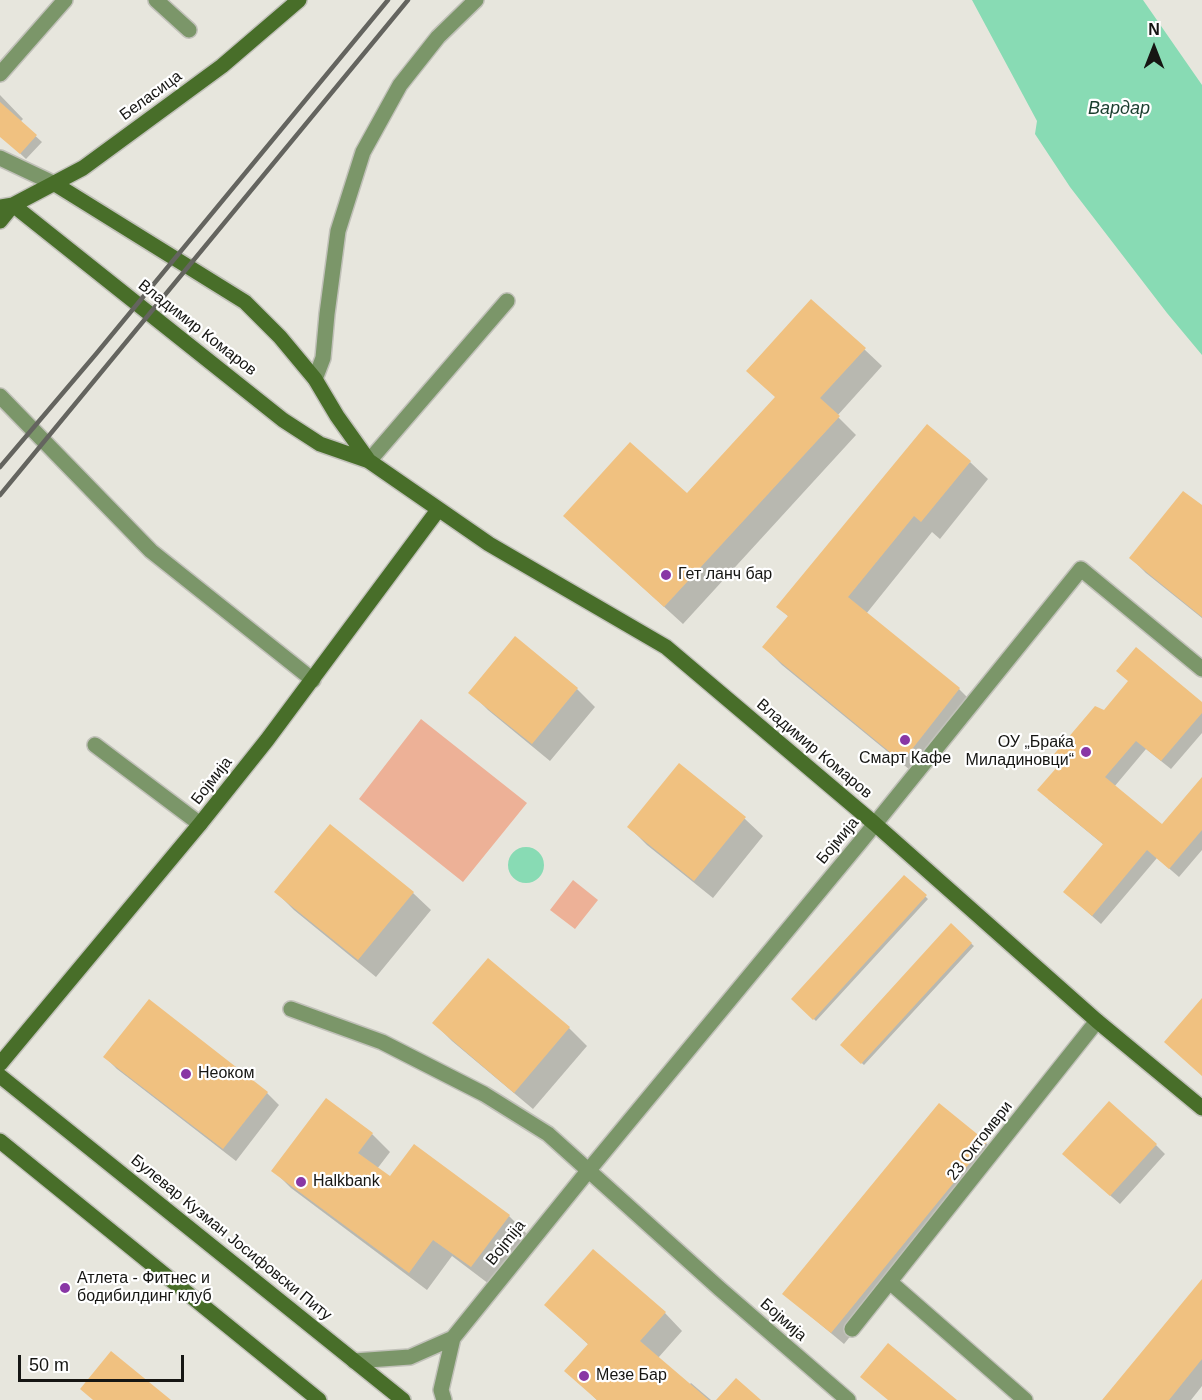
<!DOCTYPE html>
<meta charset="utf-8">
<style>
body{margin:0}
#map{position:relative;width:1202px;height:1400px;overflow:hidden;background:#e7e6dd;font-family:Arial,sans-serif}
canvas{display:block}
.north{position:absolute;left:1124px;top:18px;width:60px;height:60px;-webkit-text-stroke:4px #fff;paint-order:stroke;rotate:0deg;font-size:16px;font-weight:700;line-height:24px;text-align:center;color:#161613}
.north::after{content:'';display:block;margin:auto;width:21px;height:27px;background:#161613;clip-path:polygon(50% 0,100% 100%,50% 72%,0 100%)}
.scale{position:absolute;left:18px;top:1355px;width:166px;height:27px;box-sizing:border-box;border:3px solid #161613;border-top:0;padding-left:8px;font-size:18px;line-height:21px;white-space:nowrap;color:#161613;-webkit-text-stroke:4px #fff;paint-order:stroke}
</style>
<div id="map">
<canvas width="1202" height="1400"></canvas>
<div class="north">N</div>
<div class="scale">50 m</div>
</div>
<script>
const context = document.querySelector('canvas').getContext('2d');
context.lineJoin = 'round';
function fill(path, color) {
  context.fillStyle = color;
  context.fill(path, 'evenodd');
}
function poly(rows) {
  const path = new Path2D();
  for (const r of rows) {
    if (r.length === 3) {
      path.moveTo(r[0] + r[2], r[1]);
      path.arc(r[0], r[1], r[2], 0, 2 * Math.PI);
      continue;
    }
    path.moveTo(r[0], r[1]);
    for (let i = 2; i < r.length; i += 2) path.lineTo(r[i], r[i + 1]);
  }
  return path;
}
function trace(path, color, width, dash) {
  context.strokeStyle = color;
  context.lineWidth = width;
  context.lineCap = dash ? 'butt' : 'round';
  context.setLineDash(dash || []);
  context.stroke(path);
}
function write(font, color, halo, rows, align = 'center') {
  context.font = font + ' Arial,sans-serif';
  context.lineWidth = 4.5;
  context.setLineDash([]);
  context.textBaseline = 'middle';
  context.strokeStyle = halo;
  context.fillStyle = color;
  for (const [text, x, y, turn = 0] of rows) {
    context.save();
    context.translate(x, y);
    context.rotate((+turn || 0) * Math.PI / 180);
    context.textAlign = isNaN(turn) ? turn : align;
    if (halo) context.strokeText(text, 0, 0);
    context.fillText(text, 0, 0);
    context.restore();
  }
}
fill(poly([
 [421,719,527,803,463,882,359,799],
 [573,880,598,900,575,929,550,910]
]), '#edb197');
fill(poly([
 [972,0,1143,0,1202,85,1202,355,1167,313,1070,187,1035,134,1037,121],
 [526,865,18]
]), '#88dbb4');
fill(poly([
 [0,95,23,119,20,122,42,142,26,159,9,143,0,128],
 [864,349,882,366,837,416,856,435,683,624,583,533,687,495,776,398],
 [970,462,988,479,940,539,932,532,866,614,959,689,977,707,921,779,782,665,764,647,789,617,778,607],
 [1202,507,1202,618,1146,573,1131,558],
 [515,638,577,689,595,707,550,761,488,710,470,692],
 [1202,704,1202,733,1171,769,1146,749,1114,787,1162,827,1202,797,1202,850,1179,877,1157,858,1101,924,1065,892,1104,845,1048,799,1105,711],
 [679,765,745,819,763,836,713,898,647,845,629,827],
 [905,877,928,899,816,1021,793,999],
 [276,892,413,893,431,910,376,977,294,910],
 [951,926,974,946,864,1065,842,1045],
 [488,960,569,1028,587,1046,533,1109,452,1041,434,1023],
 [105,1057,267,1093,279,1105,236,1161,117,1069],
 [372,1134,390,1152,377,1169,390,1178,509,1216,527,1234,489,1284,452,1256,427,1290,291,1188,273,1170],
 [986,1143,998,1155,844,1344,784,1294],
 [1156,1145,1165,1154,1120,1204,1073,1163],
 [1202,1281,1202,1386,1191,1400,1104,1400],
 [546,1305,665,1313,682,1331,658,1358,689,1385,691,1383,711,1400,597,1400,567,1371,589,1345]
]), '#0003');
fill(poly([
 [0,102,37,135,20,154,0,137],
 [811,299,866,348,820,398,840,416,664,607,563,516,630,442,687,493,775,397,746,371],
 [927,424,971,461,921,522,914,516,848,597,960,688,902,762,762,647,788,616,776,607],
 [1183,491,1202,505,1202,617,1129,558],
 [515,636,578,688,532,744,468,693],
 [1136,647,1202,702,1202,713,1161,761,1136,741,1105,777,1162,824,1202,777,1202,830,1169,869,1147,850,1092,916,1063,892,1103,844,1037,790,1058,766,1050,759,1095,706,1104,710,1128,681,1116,671],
 [679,763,746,817,694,881,627,827],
 [330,824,414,892,358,960,274,892],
 [904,875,927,895,813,1020,791,999],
 [951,923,972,943,861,1064,840,1045],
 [488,958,570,1027,514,1093,432,1023],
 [1202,998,1202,1076,1164,1042],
 [149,999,268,1092,223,1149,103,1057],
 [326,1098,373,1133,358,1153,390,1176,414,1144,510,1215,471,1267,433,1240,409,1273,271,1171],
 [1109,1101,1157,1144,1110,1196,1062,1154],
 [939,1103,987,1142,831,1333,782,1294],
 [593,1249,666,1312,640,1341,709,1400,597,1400,564,1371,588,1344,544,1305],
 [1202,1279,1202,1359,1169,1400,1102,1400],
 [888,1343,957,1400,888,1400,860,1377],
 [111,1351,171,1400,93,1400,80,1389],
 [736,1378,761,1400,716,1400]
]), '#f0c180');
const street = poly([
 [156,0,189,30],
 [0,74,65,0],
 [0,158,55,184],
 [315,379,323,358,327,314,338,231,363,152,400,85,438,37,476,0],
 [0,396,151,551,313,680],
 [369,461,507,301],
 [95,745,200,824],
 [291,1009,382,1042,484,1094,548,1134,720,1289,848,1400],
 [891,1283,1025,1400],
 [852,1329,1097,1021],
 [354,1361,410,1357,453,1338],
 [444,1400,441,1390,453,1338,588,1171,862,840,1081,569,1202,669]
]);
const secondary = poly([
 [55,184,245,302,280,337,315,379,337,416,369,461],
 [13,205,283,420,320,444,369,461,489,544,666,647,875,824,1097,1021,1202,1108],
 [0,207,13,205,83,168,222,66,299,0],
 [0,221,13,205],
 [0,1064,200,824,267,740,438,510],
 [0,1076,403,1400],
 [0,1141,319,1400]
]);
trace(street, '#c1c1b9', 18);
trace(secondary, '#c1c1b9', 18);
trace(street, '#7b9669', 15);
trace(secondary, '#486e29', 15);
trace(poly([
 [0,467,96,354,388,0],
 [0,495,408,0]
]), '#64645f', 4.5);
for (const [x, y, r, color] of [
 [666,575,6,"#8937a5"],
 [905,740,6,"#8937a5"],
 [1086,752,6,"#8937a5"],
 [186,1074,6,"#8937a5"],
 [301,1182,6,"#8937a5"],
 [65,1288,6,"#8937a5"],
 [584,1376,6,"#8937a5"]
]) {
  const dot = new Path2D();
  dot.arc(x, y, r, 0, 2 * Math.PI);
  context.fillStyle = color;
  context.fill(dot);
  trace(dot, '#fff', 2);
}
write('16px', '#161613', '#fff', [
 ["Беласица",151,96,-36],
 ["Владимир Комаров",197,328,38],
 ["Владимир Комаров",814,749,40],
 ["Бојмија",212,781,-52],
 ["Бојмија",838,841,-50],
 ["23 Октомври",980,1141,-52],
 ["Булевар Кузман Јосифовски Питу",231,1238,39],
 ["Bojmija",506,1243,-51],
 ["Бојмија",783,1320,41]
]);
write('16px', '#161613', '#fff', [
 ["Гет ланч бар",678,575],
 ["ОУ „Браќа",1074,743,"right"],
 ["Миладиновци“",1074,761,"right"],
 ["Смарт Кафе",905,759,"center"],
 ["Неоком",198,1074],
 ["Halkbank",313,1182],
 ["Атлета - Фитнес и",77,1279],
 ["бодибилдинг клуб",77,1297],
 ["Мезе Бар",596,1376]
], 'left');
write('italic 18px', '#1a3e2e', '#fff', [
 ["Вардар",1119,109]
]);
</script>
